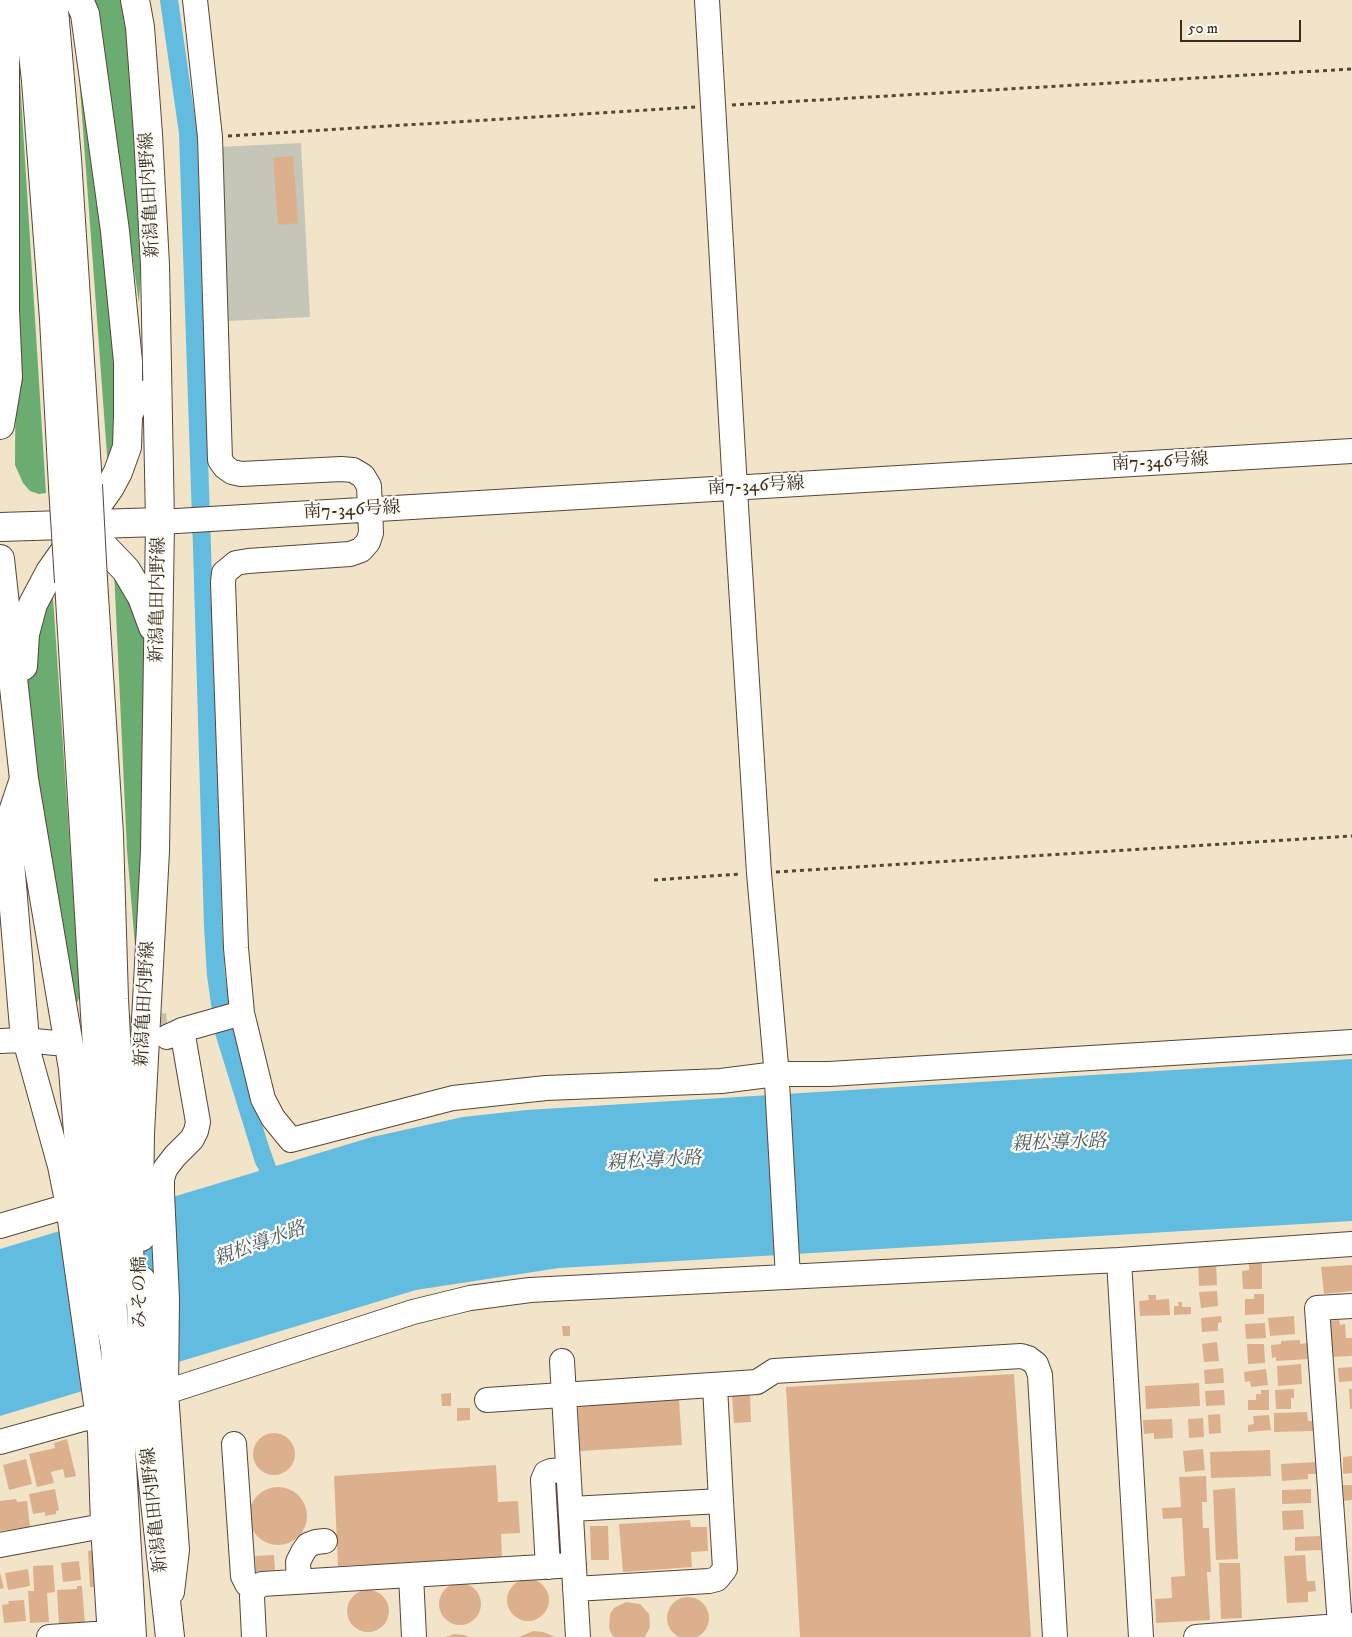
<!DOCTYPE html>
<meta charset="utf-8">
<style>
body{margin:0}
#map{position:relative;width:1352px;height:1637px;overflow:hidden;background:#f2e4c9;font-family:"IM FELL DW Pica",serif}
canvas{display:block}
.scale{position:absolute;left:1180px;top:20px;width:121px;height:22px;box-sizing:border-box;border:2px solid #3b2a1e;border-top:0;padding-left:6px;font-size:15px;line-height:18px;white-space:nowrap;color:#3b2a1e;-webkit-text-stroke:4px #fdfcf7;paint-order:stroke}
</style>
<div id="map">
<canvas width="1352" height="1637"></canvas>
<div class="scale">50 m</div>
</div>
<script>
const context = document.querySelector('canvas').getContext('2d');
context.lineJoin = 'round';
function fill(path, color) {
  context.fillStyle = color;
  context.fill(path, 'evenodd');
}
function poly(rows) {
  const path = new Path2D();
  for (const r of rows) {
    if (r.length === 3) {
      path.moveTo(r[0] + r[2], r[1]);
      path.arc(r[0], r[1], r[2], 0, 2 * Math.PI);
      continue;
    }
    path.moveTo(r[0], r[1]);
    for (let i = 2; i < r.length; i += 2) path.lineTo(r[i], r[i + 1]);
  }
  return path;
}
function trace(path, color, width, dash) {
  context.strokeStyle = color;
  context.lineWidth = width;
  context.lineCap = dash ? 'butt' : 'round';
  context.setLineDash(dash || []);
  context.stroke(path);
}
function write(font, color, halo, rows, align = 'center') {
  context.font = font + ' "IM FELL DW Pica","Noto Serif JP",serif';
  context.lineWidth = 4.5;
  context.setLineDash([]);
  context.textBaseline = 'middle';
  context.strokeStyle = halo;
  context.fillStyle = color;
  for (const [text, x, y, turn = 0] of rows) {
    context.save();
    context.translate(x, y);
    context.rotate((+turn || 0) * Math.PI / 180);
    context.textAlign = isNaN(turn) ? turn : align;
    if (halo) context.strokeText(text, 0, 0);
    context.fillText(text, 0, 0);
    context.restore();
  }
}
fill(poly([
 [301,143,310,317,228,321,219,147]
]), '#c5c5b8');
fill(poly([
 [92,0,127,0,143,226,139,303,102,44],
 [80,41,123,422,109,482,79,75],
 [18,49,46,493,39,494,30,491,23,483,15,465],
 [114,570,146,632,147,825,138,981,127,850],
 [52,583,80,996,74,1009,38,781,25,679]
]), '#6bac70');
fill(poly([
 [1352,1059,1352,1221,559,1268,416,1290,0,1416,0,1249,259,1171,250,1140,265,1136,276,1166,372,1137,463,1117,527,1110]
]), '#62bcdf');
trace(poly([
 [169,0,188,133,202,548,213,926,216,975,224,1032,264,1161]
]), '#62bcdf', 18);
fill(poly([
 [293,156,298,223,278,225,273,158],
 [1198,1261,1216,1261,1217,1285,1199,1286],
 [1249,1261,1262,1261,1262,1289,1243,1289,1242,1271,1249,1270],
 [1352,1265,1352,1291,1324,1294,1321,1267],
 [1217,1291,1218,1306,1201,1308,1199,1292],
 [1254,1294,1264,1294,1264,1314,1245,1315,1245,1299,1254,1299],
 [1148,1295,1156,1295,1156,1300,1169,1299,1170,1315,1140,1316,1139,1301,1149,1300],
 [1178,1302,1182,1302,1182,1307,1191,1307,1191,1314,1174,1315,1174,1306,1179,1306],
 [1221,1316,1222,1322,1218,1323,1218,1331,1202,1332,1201,1318],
 [1294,1316,1295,1334,1270,1336,1268,1318],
 [1339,1320,1340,1325,1345,1324,1346,1338,1352,1338,1352,1356,1331,1357,1329,1321],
 [1265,1323,1266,1338,1246,1339,1245,1324],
 [562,1326,570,1326,570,1336,563,1336],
 [1300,1340,1300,1344,1308,1343,1309,1359,1276,1361,1276,1357,1272,1358,1271,1345,1281,1344,1281,1341],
 [1217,1342,1219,1361,1204,1362,1202,1344],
 [1247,1344,1264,1344,1265,1363,1248,1364],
 [1301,1364,1302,1384,1278,1386,1277,1366],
 [1352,1367,1352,1381,1339,1382,1338,1368],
 [1223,1368,1224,1383,1205,1384,1204,1370],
 [1266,1369,1268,1385,1251,1387,1250,1381,1245,1382,1244,1372],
 [1014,1374,1031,1637,800,1637,786,1387],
 [1199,1383,1200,1406,1146,1409,1145,1386],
 [1294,1389,1294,1398,1291,1398,1291,1409,1276,1409,1275,1390],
 [1349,1389,1352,1389,1352,1409,1350,1409],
 [1224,1390,1225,1405,1206,1406,1205,1391],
 [1261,1390,1269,1390,1269,1410,1248,1410,1248,1400,1256,1400,1256,1394,1261,1394],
 [451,1393,451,1406,442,1406,441,1394],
 [750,1395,751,1422,734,1423,732,1396],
 [679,1400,682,1445,580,1451,578,1405],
 [457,1408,470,1408,470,1420,457,1421],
 [1307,1412,1308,1421,1314,1421,1314,1431,1274,1432,1274,1413],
 [1220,1414,1221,1433,1209,1434,1208,1415],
 [1269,1415,1271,1430,1248,1432,1248,1425,1254,1424,1253,1416],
 [1203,1418,1204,1437,1189,1438,1188,1419],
 [1172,1419,1173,1438,1154,1439,1154,1433,1144,1434,1143,1420],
 [274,1454,21],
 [67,1439,76,1476,65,1478,63,1469,51,1472,54,1483,37,1487,29,1454,55,1448,54,1443],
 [1203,1449,1205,1470,1185,1472,1183,1451],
 [1270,1450,1271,1476,1211,1478,1210,1452],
 [1352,1456,1352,1473,1343,1474,1343,1457],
 [26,1459,32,1484,9,1490,3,1465],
 [1316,1462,1316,1474,1308,1474,1308,1479,1282,1481,1281,1464],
 [496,1465,498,1502,518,1501,520,1533,501,1534,502,1558,338,1566,334,1476],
 [1206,1476,1207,1502,1202,1502,1203,1528,1209,1528,1211,1572,1207,1572,1210,1620,1156,1623,1155,1599,1172,1598,1171,1577,1185,1576,1182,1518,1163,1519,1162,1508,1181,1507,1179,1477],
 [1343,1485,1352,1485,1352,1500,1344,1501],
 [278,1516,29],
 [1235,1488,1238,1559,1216,1560,1213,1490],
 [55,1489,59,1510,56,1511,56,1514,45,1516,45,1512,33,1514,29,1494],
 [1311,1489,1311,1503,1282,1504,1282,1490],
 [16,1499,17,1502,27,1501,30,1527,0,1531,0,1501],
 [1303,1510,1304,1529,1283,1530,1282,1511],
 [690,1520,691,1527,707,1527,708,1551,691,1552,692,1567,623,1572,619,1524],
 [590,1526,608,1526,609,1560,591,1560],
 [1320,1536,1321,1550,1295,1551,1295,1537],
 [94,1550,96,1587,90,1587,88,1551],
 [274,1555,275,1570,256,1572,255,1556],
 [1305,1555,1307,1581,1315,1581,1316,1591,1308,1592,1308,1602,1287,1603,1284,1556],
 [79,1561,81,1580,63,1582,61,1563],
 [1219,1563,1240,1563,1242,1618,1221,1619],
 [53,1565,55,1592,47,1593,49,1622,30,1623,28,1591,34,1591,33,1566],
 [28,1569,30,1586,8,1590,5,1573],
 [0,1573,4,1588,0,1589],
 [528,1600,21],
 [460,1604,21],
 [77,1586,82,1586,85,1624,59,1625,57,1590,77,1589],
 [368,1611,21],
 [688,1618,21],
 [24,1600,26,1621,4,1623,2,1605,9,1604,8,1601],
 [626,1602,640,1604,649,1614,650,1627,645,1637,614,1637,612,1635,609,1628,610,1614,614,1608],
 [533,1631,543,1632,555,1637,519,1637],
 [454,1634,464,1635,469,1637,446,1637]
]), '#dcb08c');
trace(poly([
 [53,1032,167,1025]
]), '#cdbfa7', 24, [24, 12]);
const minor = poly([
 [195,0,210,137,220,460,225,467,232,472,241,474,341,469,353,470,363,476,369,486,371,533,368,542,361,550,350,554,248,561,236,563,224,573,223,583,236,948,242,1013,263,1099,273,1118,291,1140,453,1098,546,1088,721,1081,776,1074,829,1074,1352,1042],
 [707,0,736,506,759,873,776,1065,788,1277],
 [160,522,1352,451],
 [167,1037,182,1030,242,1013],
 [25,1040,60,1166,68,1206,100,1432,103,1526,110,1637],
 [0,1041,25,1040,55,1043],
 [0,1226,68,1206],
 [1119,1260,1141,1637],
 [562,1361,578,1637],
 [166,1392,413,1312,470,1298,530,1290,1119,1260,1352,1244],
 [487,1400,757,1382,774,1371,1021,1356,1028,1358,1036,1364,1040,1375,1055,1637],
 [0,1442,97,1415],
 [234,1444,243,1576,247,1584,253,1590],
 [571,1509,721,1501,715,1386],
 [0,1545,103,1526],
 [548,1567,543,1480,546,1473,551,1471,568,1470],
 [411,1575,414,1637],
 [299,1581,298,1562,303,1552,308,1545,316,1542,325,1541],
 [575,1589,709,1581,717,1579,725,1569,721,1501],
 [172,1592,177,1550,166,1392,167,1298,162,1193,162,1179,165,1169,175,1156,192,1139,196,1131,198,1122,182,1030],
 [1340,1626,1317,1308,1352,1306],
 [49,1637,110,1633],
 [254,1637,252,1597,253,1590,262,1584,574,1565],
 [1196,1637,1352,1625]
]);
const major = poly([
 [135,0,140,27,148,134,155,265,160,522,155,851,140,1133,139,1200,141,1237],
 [83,525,126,570,142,597,153,627],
 [0,527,160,522],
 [0,559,24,779,73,1069,79,1145,87,1214,115,1346,132,1637],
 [23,666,25,634,33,604,50,572,110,487,118,472,127,447,128,415,138,394],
 [23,782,10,821,8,838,25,1040],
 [141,1280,142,1384,170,1637]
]);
const highway = poly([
 [27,0,36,81,54,319,63,486],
 [54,0,54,10,67,159,88,485],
 [79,0,85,14,115,231,128,362,128,415],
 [0,425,8,377,5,310,5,29,11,0],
 [93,580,109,835,114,999,123,1164,130,1263,141,1303],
 [69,582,115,1346]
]);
trace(minor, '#564638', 26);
trace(major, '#564638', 30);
trace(highway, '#564638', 30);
trace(poly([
 [732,105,1352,69],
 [228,136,696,107],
 [776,872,1352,836],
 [654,880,740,874]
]), '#564638', 3, [4, 4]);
trace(minor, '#fff', 24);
trace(major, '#fff', 28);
trace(highway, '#fff', 28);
const highwayBridge = poly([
 [88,485,93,580],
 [63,486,69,582]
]);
trace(highwayBridge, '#564638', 30, []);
trace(highwayBridge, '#fff', 28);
write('18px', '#3b2a1e', '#fdfcf7', [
 ["新潟亀田内野線",151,195,-93],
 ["南7-346号線",1160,463,-3],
 ["南7-346号線",756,487,-3],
 ["南7-346号線",352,511,-3],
 ["新潟亀田内野線",159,600,-89],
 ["新潟亀田内野線",146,1004,-87],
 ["みその橋",141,1292,-90],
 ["新潟亀田内野線",156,1510,-96]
]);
write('italic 19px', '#495d62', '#fdfcf7', [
 ["親松導水路",1059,1144,-2],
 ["親松導水路",654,1162,-3],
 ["親松導水路",260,1245,-20]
]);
</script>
